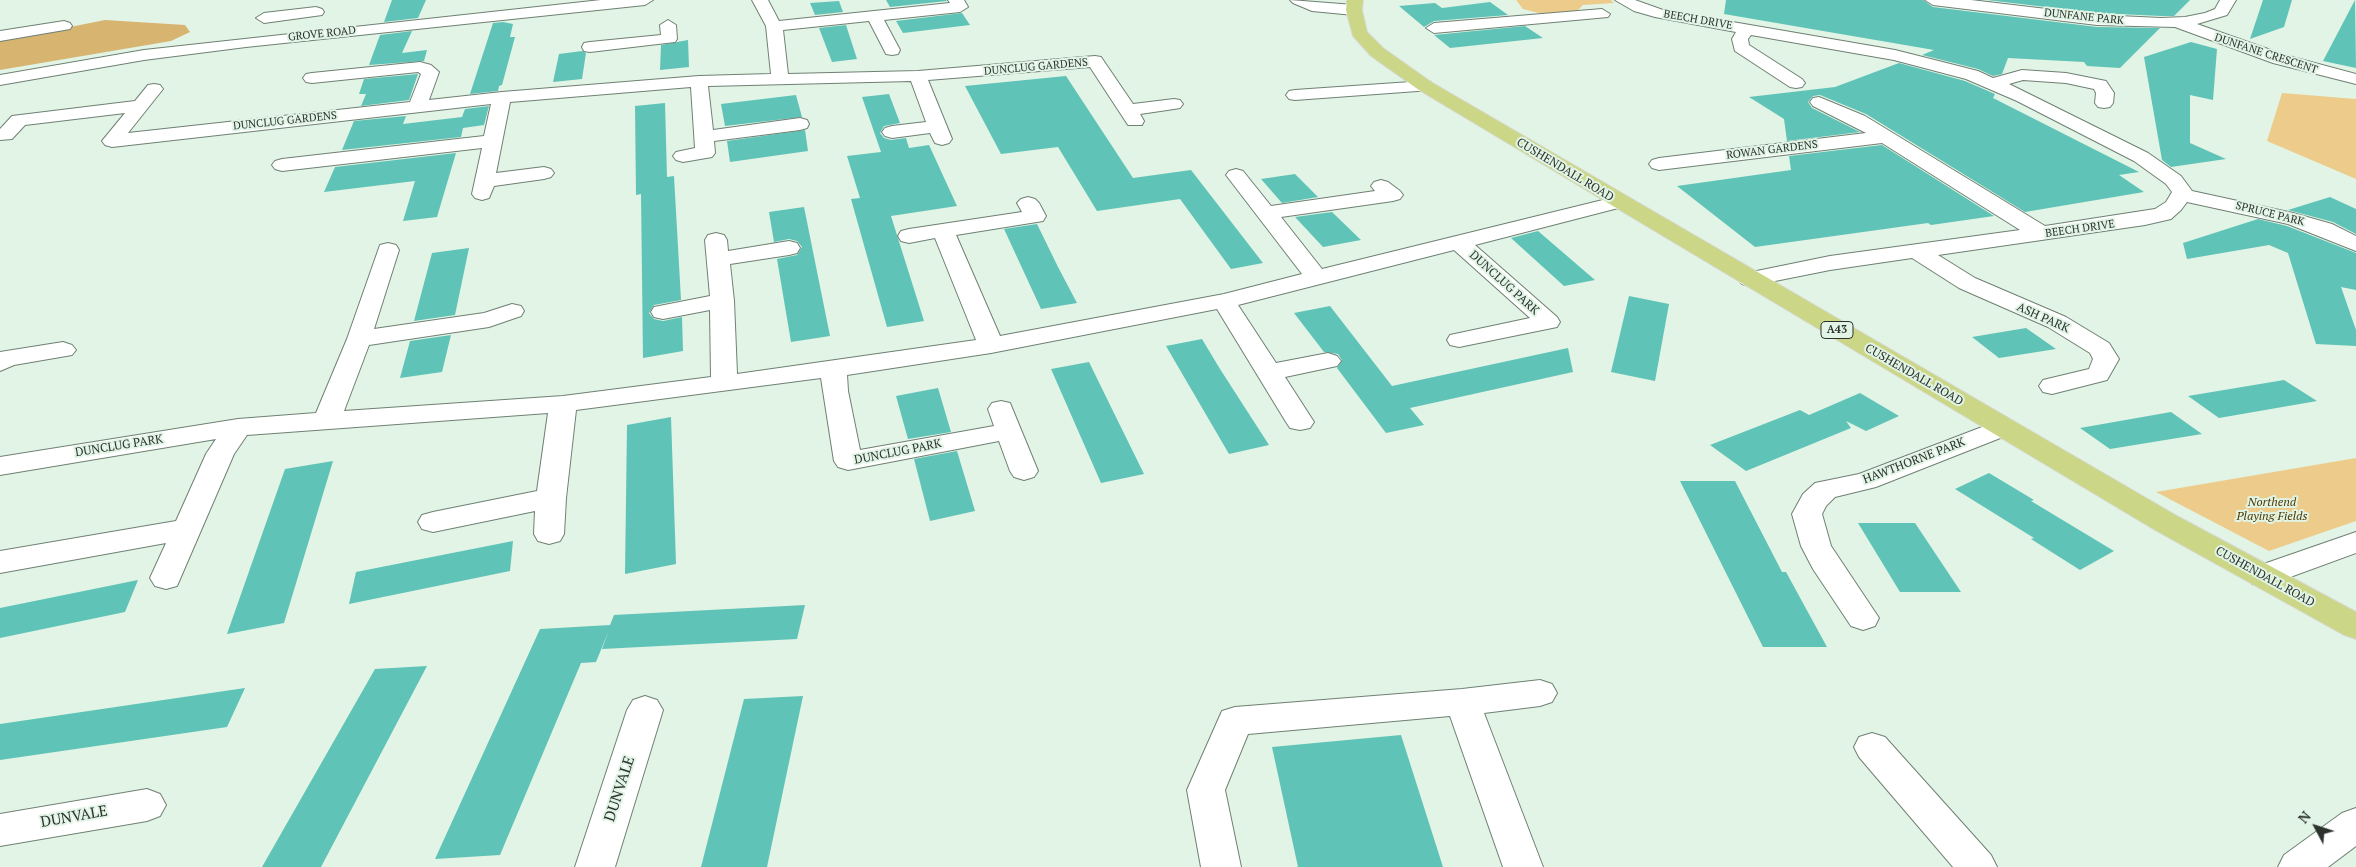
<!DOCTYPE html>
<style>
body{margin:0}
#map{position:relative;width:2356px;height:867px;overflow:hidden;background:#e1f4e5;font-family:"PT Serif",serif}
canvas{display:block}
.north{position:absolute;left:2291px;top:802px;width:50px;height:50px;-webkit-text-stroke:4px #e1f4e5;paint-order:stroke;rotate:310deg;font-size:14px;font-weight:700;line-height:20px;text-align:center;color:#2c332e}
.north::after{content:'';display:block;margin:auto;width:18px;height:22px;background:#2c332e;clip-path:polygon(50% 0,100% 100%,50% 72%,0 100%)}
</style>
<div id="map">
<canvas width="2356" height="867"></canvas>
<div class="north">N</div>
</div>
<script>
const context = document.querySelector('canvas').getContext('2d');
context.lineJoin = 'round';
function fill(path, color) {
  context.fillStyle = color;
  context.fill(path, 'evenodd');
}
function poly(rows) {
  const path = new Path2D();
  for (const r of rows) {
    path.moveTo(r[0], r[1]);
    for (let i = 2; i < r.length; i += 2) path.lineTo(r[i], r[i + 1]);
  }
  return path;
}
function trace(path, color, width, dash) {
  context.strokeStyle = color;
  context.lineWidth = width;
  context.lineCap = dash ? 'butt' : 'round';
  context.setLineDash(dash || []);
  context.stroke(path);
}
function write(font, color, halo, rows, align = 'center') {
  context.font = font + ' "PT Serif",serif';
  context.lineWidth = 4;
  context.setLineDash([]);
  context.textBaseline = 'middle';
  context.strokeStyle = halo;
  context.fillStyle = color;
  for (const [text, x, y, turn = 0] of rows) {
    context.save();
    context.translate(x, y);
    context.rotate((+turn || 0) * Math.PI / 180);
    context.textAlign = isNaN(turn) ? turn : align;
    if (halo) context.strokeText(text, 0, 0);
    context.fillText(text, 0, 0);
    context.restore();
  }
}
fill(poly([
 [1516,0,1611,0,1614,3,1583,5,1577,11,1543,14,1523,9],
 [2282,93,2356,99,2356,179,2267,141],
 [2356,458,2356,521,2269,551,2156,492]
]), '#edcc8b');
fill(poly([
 [105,20,185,25,190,32,171,41,0,70,0,41]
]), '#d7b571');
fill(poly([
 [392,0,426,0,418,18,384,22],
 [886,0,946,0,947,1,890,7],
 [1726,0,1923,0,1933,7,2097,27,2160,28,2120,68,2087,66,2084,62,2008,58,2002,74,1993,76,1978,69,1922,55,1934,50,1724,14],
 [1987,0,2190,0,2174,16,2161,16,2097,13],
 [2263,0,2292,0,2284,27,2250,39],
 [2355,0,2356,68,2323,61],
 [839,1,843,12,815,15,810,3],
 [1490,2,1508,15,1434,21,1424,27,1399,6,1435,3,1442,8],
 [962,13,970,25,903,33,896,21],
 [503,22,513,24,510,37,515,37,502,85,499,86,498,91,470,94,493,23],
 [846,25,857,59,832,62,819,28],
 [1525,26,1543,38,1450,48,1434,35],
 [412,31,402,53,427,50,424,61,369,65,380,35],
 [688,40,689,67,660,70,661,45],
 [2191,42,2217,49,2213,100,2190,95,2190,143,2226,159,2171,167,2162,160,2144,57],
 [582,51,586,53,582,79,553,82,559,54],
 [1899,63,1965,81,1995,94,1993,98,2139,172,2119,175,2144,192,2025,212,1866,114,1820,95,1813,96,1808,102,1812,108,1860,132,1787,141,1784,119,1749,97,1835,87],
 [418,74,409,100,361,106,366,94,359,94,364,79],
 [1066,76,1133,178,1191,170,1263,263,1231,269,1180,199,1097,211,1058,147,1001,154,965,86],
 [889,94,900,123,884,126,880,133,884,138,891,140,906,138,909,148,929,145,957,206,891,216,924,321,887,327,851,199,860,198,847,156,881,152,862,97],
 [796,95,802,117,725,126,721,104],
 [665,103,667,177,674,176,681,300,654,305,649,313,654,319,663,321,682,317,683,351,643,358,641,194,636,195,635,106],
 [489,106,484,125,463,128,461,137,342,150,354,121,406,116,403,124,462,117,465,109],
 [805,130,808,151,730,162,727,141],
 [1882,145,1994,216,1931,225,1928,223,1755,247,1677,186,1791,170,1789,156],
 [456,153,437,217,403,221,415,181,324,192,335,167],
 [1295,174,1318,197,1282,203,1261,179],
 [2330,197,2356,209,2356,234,2333,222,2288,210],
 [804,207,830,336,791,342,777,259,797,255,802,247,797,241,789,239,774,242,769,212],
 [1332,212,1361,240,1323,247,1295,217],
 [2258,219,2287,226,2356,253,2356,290,2341,287,2356,330,2356,346,2316,344,2288,253,2269,245,2187,259,2183,243],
 [1037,224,1058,267,1077,303,1041,309,1004,229],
 [1538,231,1595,280,1564,286,1511,238],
 [469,248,455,315,414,321,432,253],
 [1629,296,1669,304,1655,381,1611,372],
 [1330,306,1392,386,1568,348,1573,372,1410,408,1424,425,1386,433,1337,368,1342,360,1338,354,1324,352,1294,313],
 [2026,328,2056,349,1999,358,1972,337],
 [451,335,442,372,400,378,410,341],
 [1202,339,1220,369,1269,445,1229,454,1166,346],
 [1089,362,1111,407,1144,474,1101,483,1051,369],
 [2284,380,2317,401,2219,418,2188,396],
 [938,388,951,432,908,439,896,396],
 [1860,393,1899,416,1866,431,1846,421,1851,428,1746,471,1710,445,1800,410,1809,415],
 [2171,412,2202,434,2110,449,2080,428],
 [671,417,676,564,625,574,627,425],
 [957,451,975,511,930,521,914,459],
 [333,461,284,623,227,634,285,469],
 [1989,473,2034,500,2031,501,2114,551,2080,570,2031,539,2034,538,1955,489],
 [1680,481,1735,481,1782,572,1786,572,1827,647,1763,647],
 [1858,523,1915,523,1961,592,1900,592],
 [513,541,510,571,349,604,356,572],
 [138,580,125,612,0,638,0,608],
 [805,605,797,639,602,649,609,630,596,662,581,663,500,855,435,859,540,629,610,625,614,615],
 [427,666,321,867,262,867,375,669],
 [245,688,227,727,0,760,0,724],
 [803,696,767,867,701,867,744,699],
 [1401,735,1443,867,1298,867,1272,747]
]), '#60c3b7');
const minor = poly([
 [601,0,653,0,645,5,246,47,144,60,0,85,0,75,144,50,601,0],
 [752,0,768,0,779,21,950,3,948,0,964,0,968,7,960,12,884,20,900,50,898,54,892,55,886,54,884,50,869,21,783,30,788,74,918,71,1095,56,1101,57,1133,104,1174,99,1180,100,1183,104,1180,108,1174,109,1140,114,1144,121,1142,125,1128,125,1090,67,928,80,952,139,949,143,942,145,935,143,930,133,892,138,885,136,882,132,885,128,892,126,926,122,911,81,708,86,713,130,800,118,807,120,809,124,807,128,800,130,714,141,715,153,712,157,683,162,676,160,673,156,676,152,695,148,691,87,510,102,496,173,544,167,551,169,554,173,551,177,544,179,494,186,489,198,482,200,475,198,472,194,482,148,282,171,275,169,272,165,275,161,282,159,484,136,491,104,112,147,105,145,102,141,125,113,25,125,12,139,0,140,0,129,12,116,135,101,148,85,154,84,160,85,163,89,128,133,410,102,421,74,418,72,312,83,306,82,303,78,306,74,312,73,420,62,431,65,439,72,429,100,502,92,699,76,771,74,766,26,752,0],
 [1290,0,1354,5,1362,10,1354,15,1312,11,1293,3,1290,0],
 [1615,0,1635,0,1663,10,1895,50,1978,71,1993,78,2022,70,2066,73,2106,81,2114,93,2113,103,2110,107,2104,108,2098,107,2095,103,2096,93,2094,89,2066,83,2023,80,2009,84,2148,153,2181,176,2192,191,2293,213,2332,224,2356,236,2356,251,2288,224,2187,202,2181,210,2171,219,2145,225,1938,255,1975,278,2066,317,2109,343,2119,359,2107,380,2052,394,2043,392,2039,386,2043,380,2089,369,2093,359,2090,353,2048,327,1959,288,1912,258,1830,270,1750,286,1742,284,1738,279,1742,274,1830,256,2020,230,1882,143,1659,170,1652,168,1649,164,1652,160,1659,158,1866,133,1813,106,1810,102,1813,98,1819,97,1865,116,2045,226,2155,209,2166,202,2172,192,2166,184,2134,161,2017,101,1966,79,1894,60,1751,35,1748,39,1749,45,1802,79,1805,83,1802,87,1796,88,1790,87,1735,51,1732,39,1736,32,1655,17,1634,11,1615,0],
 [1925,0,1971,0,2097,15,2161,18,2185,17,2205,13,2215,9,2220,0,2236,0,2227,15,2197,24,2285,55,2356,74,2356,84,2273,63,2175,27,2097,25,1933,5,1925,0],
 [316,7,322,9,324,12,322,15,264,23,256,18,264,13,316,7],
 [1602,9,1610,14,1608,17,1434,33,1426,28,1434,23,1602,9],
 [668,20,676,25,677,39,675,42,590,52,584,51,582,47,584,43,590,42,661,35,660,25,668,20],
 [64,21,70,23,72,26,70,29,0,41,0,31,64,21],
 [1425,81,1431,82,1434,86,1431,90,1295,100,1289,99,1286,95,1289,91,1295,90,1425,81],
 [1236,169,1243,171,1271,206,1375,191,1371,186,1374,182,1381,180,1388,182,1400,191,1403,195,1400,199,1393,201,1281,217,1322,269,1619,196,1626,198,1630,202,1626,206,1475,245,1557,317,1560,322,1557,327,1459,347,1450,345,1447,340,1450,335,1530,318,1454,250,1238,305,1276,363,1328,353,1337,356,1341,361,1337,366,1285,377,1314,422,1310,428,1300,430,1290,428,1286,422,1217,309,991,353,847,375,848,391,860,450,994,426,988,409,992,403,1001,401,1010,403,1038,471,1034,477,1024,480,1014,477,1010,471,999,441,848,470,838,467,834,461,821,378,576,410,566,498,564,534,560,541,549,544,538,541,534,534,535,511,433,532,422,529,418,522,422,515,433,512,537,491,548,413,247,435,234,454,177,586,166,589,155,586,150,578,166,543,0,573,0,551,176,521,206,454,216,439,0,475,0,457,238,419,316,413,347,339,380,245,388,243,396,245,399,250,374,329,484,313,512,304,521,306,524,311,521,316,489,327,369,345,344,411,563,396,711,377,710,310,663,319,654,317,651,312,654,307,710,296,705,240,708,235,716,233,724,235,727,240,728,251,789,241,797,243,800,248,797,253,789,255,730,264,734,301,737,374,976,340,935,238,909,243,901,241,898,236,901,231,909,229,1022,212,1017,203,1021,199,1028,197,1035,199,1039,203,1046,216,1043,221,956,235,1000,336,1224,294,1302,274,1226,175,1229,171,1236,169],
 [63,342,72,345,76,350,72,355,14,365,0,371,0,352,63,342],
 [2003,419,2013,421,2017,427,2013,433,1876,487,1835,497,1826,506,1822,514,1831,546,1879,618,1875,626,1863,630,1851,626,1813,569,1801,546,1792,514,1803,494,1815,483,1859,474,2003,419],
 [2356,532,2356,553,2263,587,2252,584,2247,576,2252,568,2356,532],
 [1540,680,1552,684,1557,693,1552,702,1540,706,1484,713,1543,867,1503,867,1450,716,1248,734,1225,790,1241,867,1201,867,1187,790,1222,711,1235,707,1462,689,1540,680],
 [645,696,657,700,663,710,615,867,575,867,627,710,633,700,645,696],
 [1872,733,1885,737,1991,855,1997,867,1953,867,1859,757,1854,747,1859,737,1872,733],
 [147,789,160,794,166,805,160,816,147,821,0,846,0,814,147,789],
 [2356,808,2356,846,2328,867,2278,867,2284,855,2342,813,2356,808]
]);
const major = poly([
 [1347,0,1363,0,1362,10,1367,32,1383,48,1431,82,2177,516,2356,612,2356,639,2344,635,2155,530,1419,90,1371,56,1353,36,1346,10,1347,0]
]);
trace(minor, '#6f8073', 2);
trace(major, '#d9dad9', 2);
fill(minor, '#fff');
fill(major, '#cbd786');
write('11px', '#2c332e', '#e1f4e5', [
 ["DUNFANE PARK",2084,17,6],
 ["BEECH DRIVE",1698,20,10],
 ["GROVE ROAD",322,34,-6],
 ["DUNFANE CRESCENT",2266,54,18],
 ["DUNCLUG GARDENS",1036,67,-5],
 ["DUNCLUG GARDENS",285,121,-6],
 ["ROWAN GARDENS",1772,150,-7],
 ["SPRUCE PARK",2270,214,14],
 ["BEECH DRIVE",2080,229,-8]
]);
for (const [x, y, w] of [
 [1837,330,32]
]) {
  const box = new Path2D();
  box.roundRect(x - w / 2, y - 8.5, w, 17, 4);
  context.fillStyle = '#e1f4e5';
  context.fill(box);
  trace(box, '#2c332e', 1);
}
write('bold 11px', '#2c332e', null, [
 ["A43",1837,330]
]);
write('12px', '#2c332e', '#e1f4e5', [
 ["CUSHENDALL ROAD",1565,170,31],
 ["DUNCLUG PARK",1504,283,42],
 ["ASH PARK",2043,318,24],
 ["CUSHENDALL ROAD",1914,375,30],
 ["DUNCLUG PARK",119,446,-9],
 ["DUNCLUG PARK",898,452,-11],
 ["HAWTHORNE PARK",1914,461,-21],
 ["CUSHENDALL ROAD",2265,577,29]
]);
write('italic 12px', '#503900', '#e1f4e5', [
 ["Northend",2272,503],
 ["Playing Fields",2272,517]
]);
write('15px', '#2c332e', '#e1f4e5', [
 ["DUNVALE",620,789,-72],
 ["DUNVALE",74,817,-10]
]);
</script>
